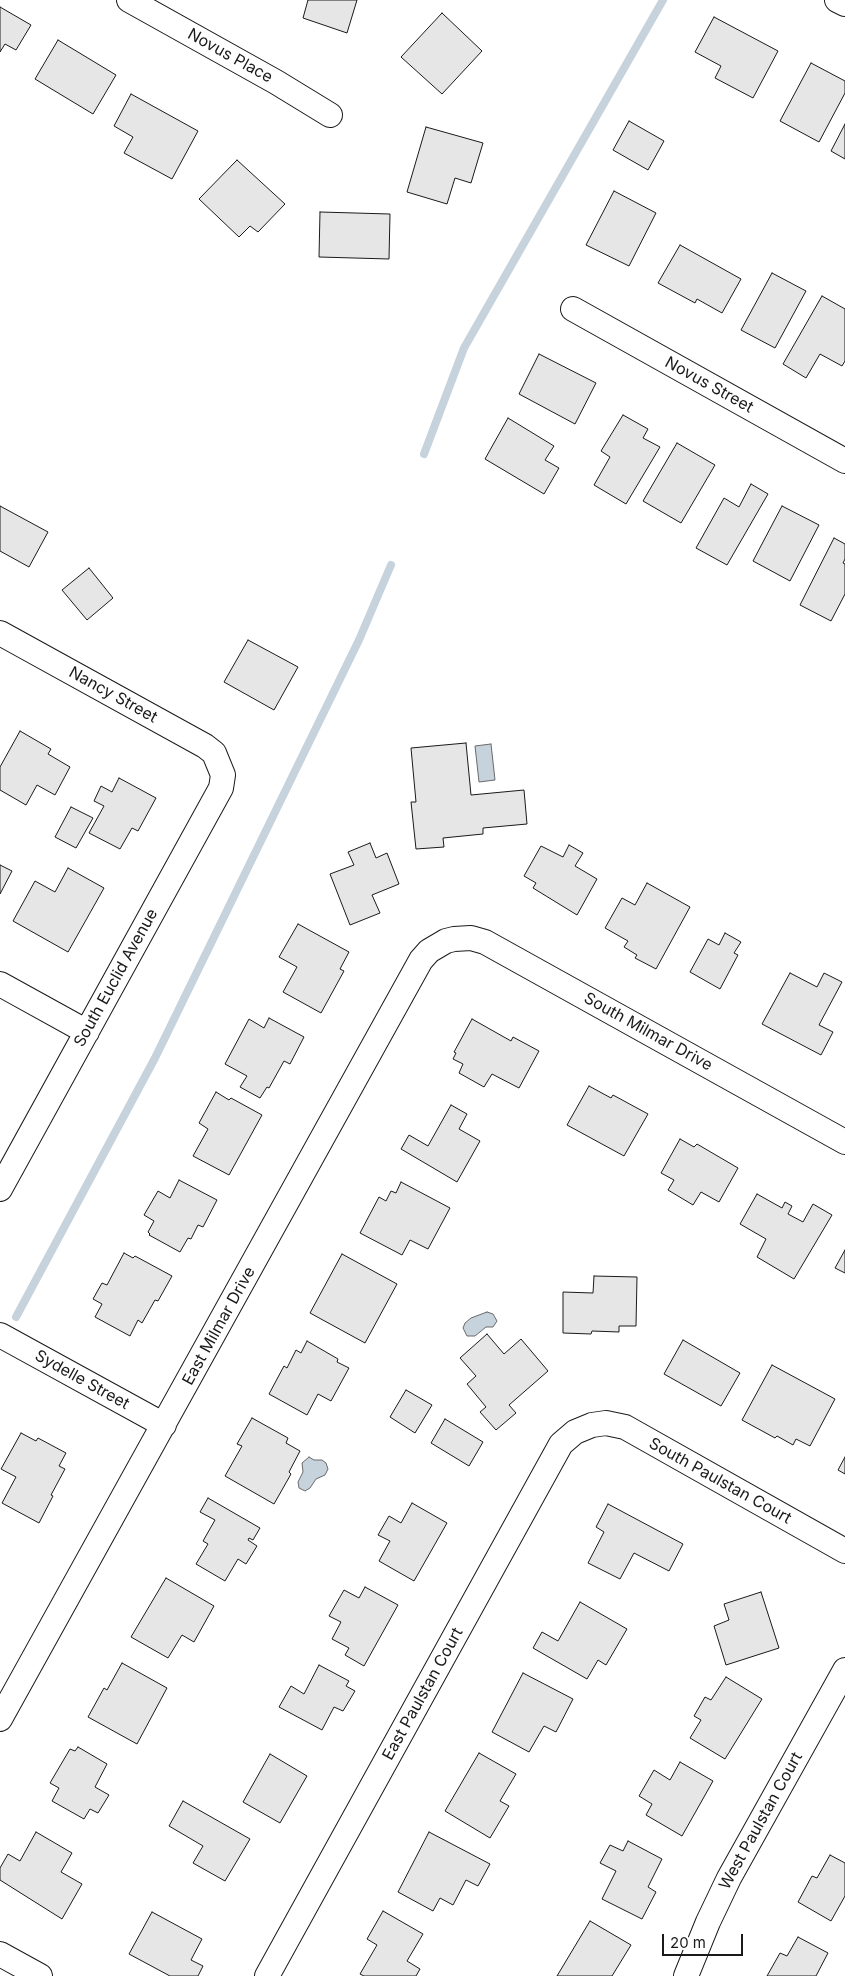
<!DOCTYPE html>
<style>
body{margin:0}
#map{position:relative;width:845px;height:1976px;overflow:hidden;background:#fff;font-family:Inter,sans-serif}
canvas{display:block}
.scale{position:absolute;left:662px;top:1934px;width:81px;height:22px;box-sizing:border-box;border:2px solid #1a1a1a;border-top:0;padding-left:6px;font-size:15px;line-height:18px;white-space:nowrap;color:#1a1a1a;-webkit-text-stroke:4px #fff;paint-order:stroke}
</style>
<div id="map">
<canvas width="845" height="1976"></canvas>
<div class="scale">20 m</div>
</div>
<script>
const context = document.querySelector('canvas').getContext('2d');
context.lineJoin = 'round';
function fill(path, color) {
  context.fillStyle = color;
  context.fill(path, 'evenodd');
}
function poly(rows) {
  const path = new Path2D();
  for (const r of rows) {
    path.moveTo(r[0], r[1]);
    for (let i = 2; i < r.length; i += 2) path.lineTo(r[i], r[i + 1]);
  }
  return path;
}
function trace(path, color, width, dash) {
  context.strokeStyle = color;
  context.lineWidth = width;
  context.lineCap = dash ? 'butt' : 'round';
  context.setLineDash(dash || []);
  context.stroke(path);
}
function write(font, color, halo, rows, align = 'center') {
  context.font = font + ' Inter,sans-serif';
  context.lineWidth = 4;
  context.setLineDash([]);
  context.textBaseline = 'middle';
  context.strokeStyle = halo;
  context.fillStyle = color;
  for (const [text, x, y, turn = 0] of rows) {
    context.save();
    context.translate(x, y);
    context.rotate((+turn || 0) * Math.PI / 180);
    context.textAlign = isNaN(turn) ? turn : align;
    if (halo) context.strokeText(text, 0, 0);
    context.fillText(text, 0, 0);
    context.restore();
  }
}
const water = poly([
 [491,744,495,780,479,782,475,746,491,744],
 [487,1312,493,1314,497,1321,493,1327,486,1327,475,1336,467,1336,463,1328,465,1323,471,1318,487,1312],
 [309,1457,314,1460,322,1460,326,1463,328,1469,325,1475,316,1479,310,1488,305,1491,299,1488,298,1482,303,1472,302,1463,309,1457]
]);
fill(water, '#c6d2dc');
trace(water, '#6a6a6a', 1);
trace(poly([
 [424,454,464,348,663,0],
 [16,1317,155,1058,359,640,391,565]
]), '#c6d2dc', 8);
const building = poly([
 [308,0,357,0,347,33,303,18,308,0],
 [0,7,31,25,16,50,5,44,0,52,0,7],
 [442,13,482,51,442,94,401,57,442,13],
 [714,17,778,51,753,98,715,78,721,66,695,52,714,17],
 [58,40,116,75,93,114,35,79,58,40],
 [811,63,845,81,845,93,819,142,780,121,811,63],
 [131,94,198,131,172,179,124,153,133,137,114,126,131,94],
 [629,121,664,141,648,170,613,150,629,121],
 [845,124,845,159,831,151,845,124],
 [426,127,483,143,471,183,455,178,447,204,407,192,426,127],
 [237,160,285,204,258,232,250,226,239,237,199,199,237,160],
 [614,191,656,213,629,266,586,245,614,191],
 [320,212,390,214,389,259,319,257,320,212],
 [680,245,741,279,722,313,697,299,695,303,658,283,680,245],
 [772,273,806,291,775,348,741,330,772,273],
 [822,296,845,309,845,361,842,366,820,354,806,378,783,364,822,296],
 [539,354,596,383,575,424,519,394,539,354],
 [623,415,648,429,643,438,660,447,626,504,594,485,610,457,601,451,623,415],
 [508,418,554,446,545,460,559,468,544,494,485,459,508,418],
 [677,443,715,465,681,523,643,501,677,443],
 [751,484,768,494,727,565,696,548,724,498,739,507,751,484],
 [0,506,48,532,29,567,0,551,0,506],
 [782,506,819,525,790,581,753,561,782,506],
 [834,538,845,544,845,559,843,563,845,564,845,594,831,621,800,605,834,538],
 [89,568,113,598,87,620,62,590,89,568],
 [248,640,298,667,274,710,224,682,248,640],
 [20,731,51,749,48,754,70,767,55,795,37,785,26,805,0,790,0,767,20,731],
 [466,743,471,795,524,790,527,824,483,828,483,834,443,838,444,847,416,849,411,802,416,802,411,748,466,743],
 [119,778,156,798,138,831,132,828,120,849,89,833,104,806,94,801,101,786,112,792,119,778],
 [71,807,93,818,76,848,55,837,71,807],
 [370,843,376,858,387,853,399,884,372,895,380,913,350,925,330,874,354,865,348,852,370,843],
 [569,845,583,853,575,866,597,879,577,915,533,888,536,883,524,876,541,846,563,857,569,845],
 [0,865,12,871,0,894,0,865],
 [68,868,104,888,68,952,13,921,35,881,55,892,68,868],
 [647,883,690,907,656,969,635,958,637,955,624,947,628,941,605,928,622,898,635,905,647,883],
 [298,924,349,952,340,969,344,971,321,1013,283,992,297,967,279,957,298,924],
 [725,933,741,942,734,953,738,955,720,989,690,972,708,939,719,945,725,933],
 [790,973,817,987,824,973,842,982,819,1025,833,1032,821,1055,762,1024,790,973],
 [269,1018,304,1037,290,1064,284,1061,269,1088,267,1087,260,1098,240,1087,247,1076,225,1064,249,1019,264,1028,269,1018],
 [472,1019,511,1041,513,1037,539,1051,519,1088,492,1074,484,1087,459,1073,463,1064,453,1059,456,1053,454,1052,472,1019],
 [589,1086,611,1098,613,1095,648,1114,624,1156,567,1125,589,1086],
 [216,1092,229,1100,231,1098,262,1115,229,1175,193,1156,208,1129,199,1123,216,1092],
 [451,1105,467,1114,459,1129,480,1141,457,1182,401,1149,409,1135,428,1146,451,1105],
 [680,1139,694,1147,697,1144,738,1168,719,1202,701,1192,693,1205,668,1190,674,1180,661,1173,680,1139],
 [179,1180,217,1200,203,1227,198,1225,191,1239,188,1238,180,1252,149,1235,150,1234,148,1232,154,1221,144,1215,158,1191,170,1198,179,1180],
 [401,1182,450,1208,428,1249,410,1240,402,1255,360,1233,379,1197,386,1201,391,1191,396,1193,401,1182],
 [757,1194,782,1208,785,1202,792,1206,788,1214,803,1222,813,1204,832,1215,794,1279,757,1257,766,1239,740,1224,757,1194],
 [845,1250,845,1273,835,1268,845,1250],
 [124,1253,133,1258,135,1256,172,1276,158,1301,155,1300,142,1323,138,1320,130,1336,95,1317,102,1304,93,1299,102,1283,107,1285,124,1253],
 [342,1254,397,1284,365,1343,310,1313,342,1254],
 [594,1276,637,1277,636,1326,619,1326,619,1332,592,1331,591,1334,563,1333,563,1292,593,1293,594,1276],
 [487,1334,504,1354,521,1339,548,1371,509,1405,516,1413,496,1430,480,1412,486,1407,467,1384,476,1376,460,1358,487,1334],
 [683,1340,740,1373,721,1406,664,1374,683,1340],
 [307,1341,338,1359,337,1362,349,1368,331,1401,318,1394,307,1415,269,1394,284,1366,287,1368,296,1350,301,1353,307,1341],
 [772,1365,835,1399,810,1446,796,1439,793,1445,777,1436,775,1438,742,1420,772,1365],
 [406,1390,432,1405,415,1433,390,1417,406,1390],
 [252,1418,288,1438,286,1443,300,1451,289,1472,291,1474,274,1504,225,1476,242,1446,237,1444,252,1418],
 [445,1419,483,1442,469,1466,431,1443,445,1419],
 [21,1433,36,1441,38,1438,66,1453,59,1466,65,1469,51,1495,53,1496,39,1523,2,1503,16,1477,1,1469,21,1433],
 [845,1457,845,1474,838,1470,845,1457],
 [208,1498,260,1528,253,1540,249,1538,248,1540,257,1546,246,1564,238,1559,225,1581,196,1564,208,1544,203,1541,215,1520,200,1512,208,1498],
 [412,1503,447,1523,414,1581,379,1561,390,1541,378,1535,389,1516,401,1523,412,1503],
 [608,1504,683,1544,669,1571,634,1553,620,1579,588,1563,604,1532,596,1527,608,1504],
 [166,1578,214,1606,194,1642,182,1635,168,1658,131,1637,166,1578],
 [365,1587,398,1605,364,1666,345,1655,349,1648,332,1639,341,1622,329,1616,344,1590,359,1598,365,1587],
 [761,1592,779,1648,726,1665,714,1626,729,1620,724,1604,761,1592],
 [580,1602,627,1629,606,1665,598,1660,587,1679,533,1648,542,1632,558,1641,580,1602],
 [122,1663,167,1688,137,1744,88,1717,104,1688,107,1690,122,1663],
 [319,1665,349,1681,346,1686,355,1691,343,1711,334,1707,322,1730,279,1707,291,1686,304,1694,319,1665],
 [523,1673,573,1699,556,1732,544,1726,529,1752,492,1732,523,1673],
 [726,1677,762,1699,725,1759,690,1738,701,1720,694,1716,705,1697,711,1700,726,1677],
 [78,1747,107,1764,95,1787,109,1795,98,1813,90,1809,84,1819,52,1801,59,1788,50,1783,70,1749,75,1751,78,1747],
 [479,1753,516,1774,500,1801,509,1806,490,1838,445,1811,479,1753],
 [270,1754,307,1776,280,1823,243,1802,270,1754],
 [680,1762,713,1781,682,1836,646,1815,652,1804,639,1796,654,1770,670,1780,680,1762],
 [183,1801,250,1839,225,1881,193,1863,203,1846,169,1826,183,1801],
 [36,1832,72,1853,61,1872,82,1884,62,1919,0,1880,0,1868,8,1854,20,1861,36,1832],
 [429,1832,490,1864,478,1886,466,1880,453,1905,440,1898,433,1911,398,1892,429,1832],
 [628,1841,662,1859,648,1887,656,1892,642,1919,602,1899,616,1871,600,1863,610,1845,623,1851,628,1841],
 [830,1855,845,1863,845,1896,831,1921,798,1902,812,1876,817,1878,830,1855],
 [383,1911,423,1934,407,1961,420,1969,416,1976,364,1976,360,1974,377,1945,367,1939,383,1911],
 [152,1912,202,1939,191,1960,203,1966,198,1976,170,1976,129,1954,152,1912],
 [590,1921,631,1945,612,1976,557,1976,590,1921],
 [798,1937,828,1953,816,1976,767,1976,780,1953,787,1956,798,1937]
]);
fill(building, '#e6e6e6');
trace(building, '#1a1a1a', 1);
const street = poly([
 [129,0,276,82,330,115],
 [837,0,845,4],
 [573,309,845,461],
 [0,633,205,746,214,753,223,775,221,788,0,1189],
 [0,984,87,1032],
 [0,1335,164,1425],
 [0,1719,421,960,429,951,446,941,454,939,471,938,485,942,845,1142],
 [0,1954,40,1976],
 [267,1976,561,1444,575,1432,592,1425,606,1423,625,1427,845,1551],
 [686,1976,708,1922,729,1878,845,1670]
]);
trace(street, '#1a1a1a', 26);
trace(street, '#fff', 24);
write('16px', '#1a1a1a', '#fff', [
 ["Novus Place",230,56,29],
 ["Novus Street",709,385,29],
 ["Nancy Street",113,695,29],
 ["South Euclid Avenue",116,978,-61],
 ["South Milmar Drive",648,1032,29],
 ["East Milmar Drive",219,1326,-61],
 ["Sydelle Street",82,1380,29],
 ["South Paulstan Court",720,1481,29],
 ["East Paulstan Court",423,1694,-61],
 ["West Paulstan Court",761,1821,-61]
]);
</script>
